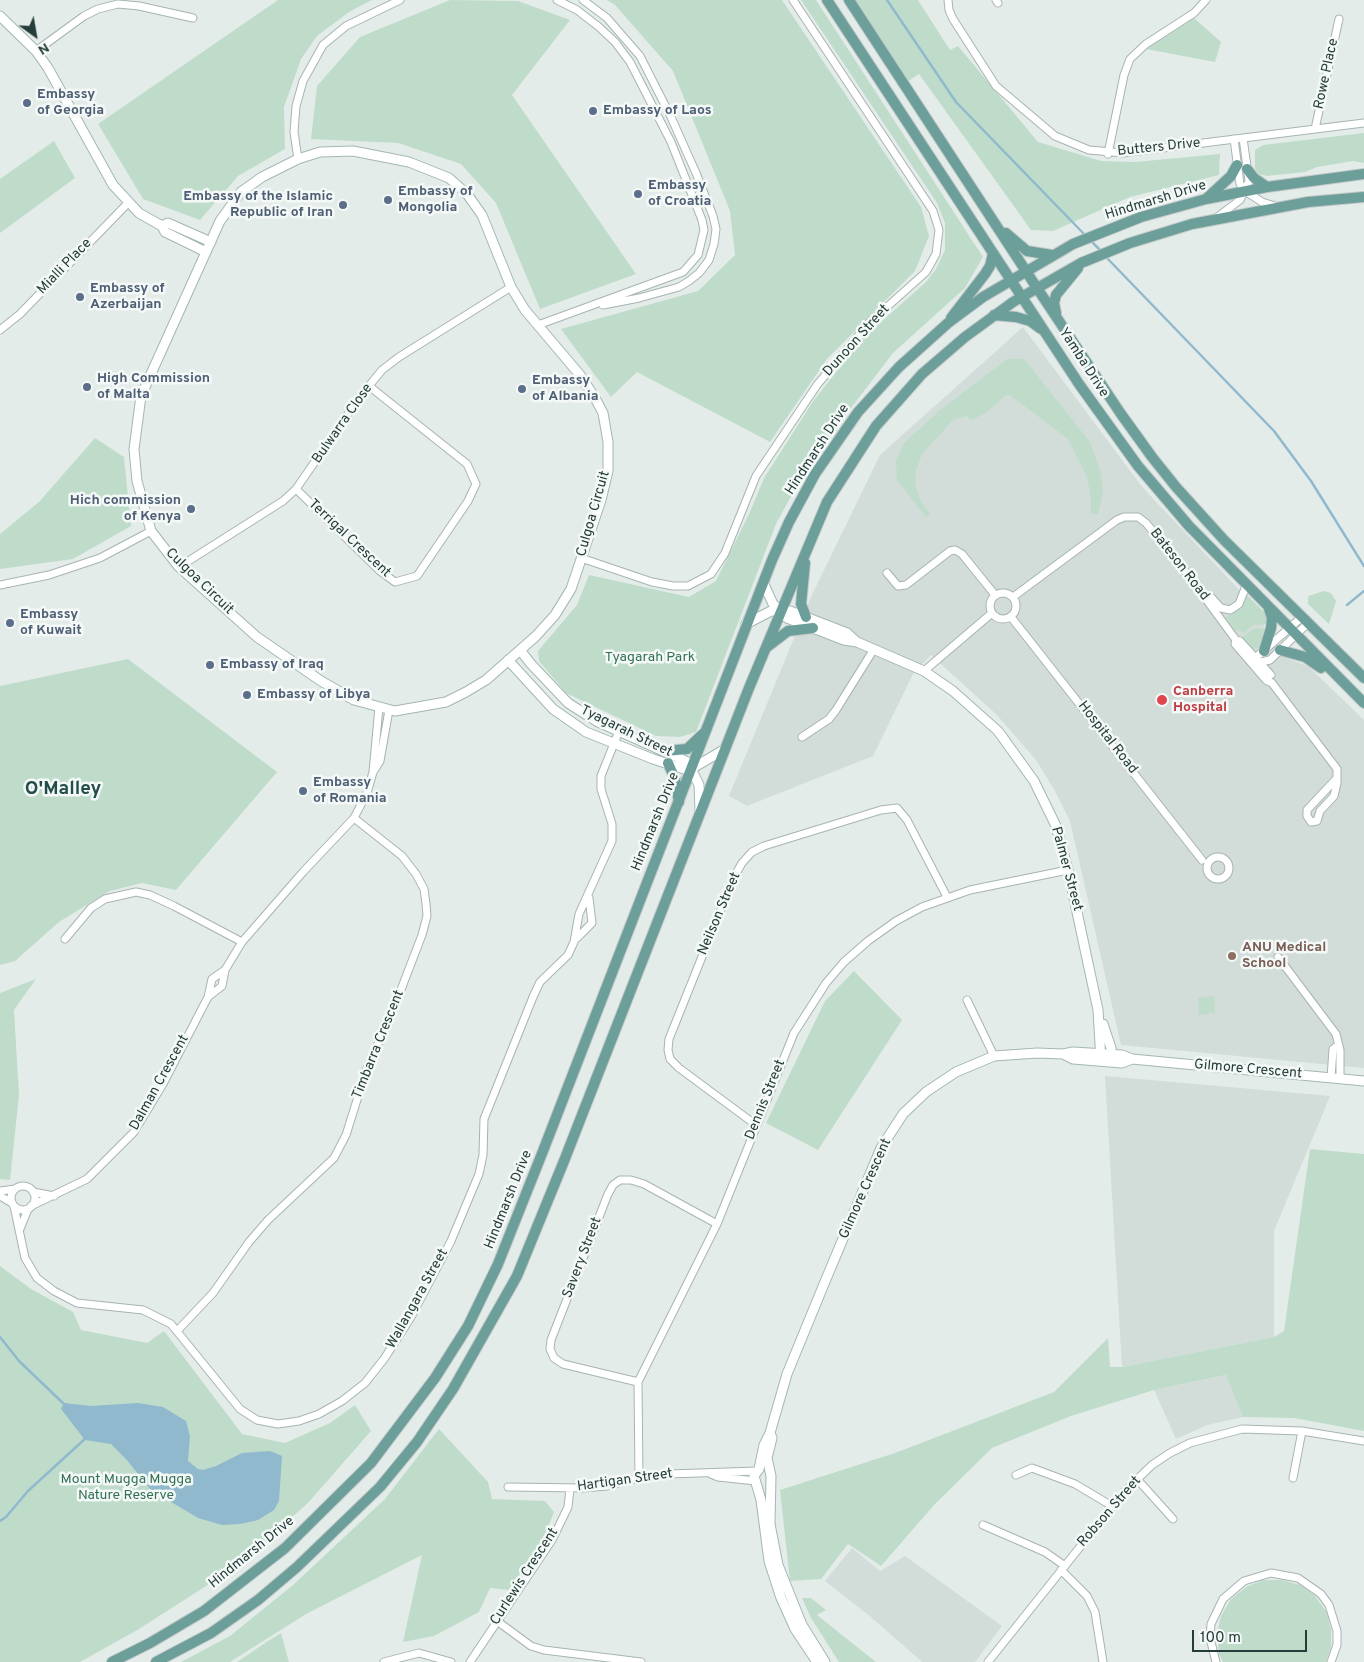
<!DOCTYPE html>
<style>
body{margin:0}
#map{position:relative;width:1364px;height:1662px;overflow:hidden;background:#e4ecea;font-family:Overpass,sans-serif}
canvas{display:block}
.north{position:absolute;left:10px;top:10px;width:50px;height:50px;-webkit-text-stroke:4px #f4f9f7;paint-order:stroke;rotate:148deg;font-size:14px;font-weight:700;line-height:20px;text-align:center;color:#253d3a}
.north::after{content:'';display:block;margin:auto;width:18px;height:22px;background:#253d3a;clip-path:polygon(50% 0,100% 100%,50% 72%,0 100%)}
.scale{position:absolute;left:1192px;top:1630px;width:115px;height:22px;box-sizing:border-box;border:2px solid #253d3a;border-top:0;padding-left:6px;font-size:15px;line-height:18px;white-space:nowrap;color:#253d3a;-webkit-text-stroke:4px #f4f9f7;paint-order:stroke}
</style>
<div id="map">
<canvas width="1364" height="1662"></canvas>
<div class="north">N</div>
<div class="scale">100 m</div>
</div>
<script>
const context = document.querySelector('canvas').getContext('2d');
context.lineJoin = 'round';
function fill(path, color) {
  context.fillStyle = color;
  context.fill(path, 'evenodd');
}
function poly(rows) {
  const path = new Path2D();
  for (const r of rows) {
    if (r.length === 3) {
      path.moveTo(r[0] + r[2], r[1]);
      path.arc(r[0], r[1], r[2], 0, 2 * Math.PI);
      continue;
    }
    path.moveTo(r[0], r[1]);
    for (let i = 2; i < r.length; i += 2) path.lineTo(r[i], r[i + 1]);
  }
  return path;
}
function trace(path, color, width, dash) {
  context.strokeStyle = color;
  context.lineWidth = width;
  context.lineCap = dash ? 'butt' : 'round';
  context.setLineDash(dash || []);
  context.stroke(path);
}
function write(font, color, halo, rows, align = 'center') {
  context.font = font + ' Overpass,sans-serif';
  context.lineWidth = 5;
  context.setLineDash([]);
  context.textBaseline = 'middle';
  context.strokeStyle = halo;
  context.fillStyle = color;
  for (const [text, x, y, turn = 0] of rows) {
    context.save();
    context.translate(x, y);
    context.rotate((+turn || 0) * Math.PI / 180);
    context.textAlign = isNaN(turn) ? turn : align;
    if (halo) context.strokeText(text, 0, 0);
    context.fillText(text, 0, 0);
    context.restore();
  }
}
fill(poly([
 [1023,327,1143,488,1265,617,1263,633,1287,658,1309,667,1364,720,1364,1068,1121,1045,1070,821,1055,791,1036,760,997,715,931,655,913,674,873,756,747,806,729,796,811,597,880,455],
 [1105,1076,1330,1096,1274,1231,1274,1337,1122,1367],
 [1227,1375,1243,1417,1207,1425,1176,1439,1154,1390],
 [852,1548,880,1571,905,1556,1002,1626,975,1662,922,1662,871,1617,825,1581]
]), '#d2dcd9');
fill(poly([
 [278,0,372,0,349,12,317,36,301,59,284,107,285,149,238,176,200,220,143,199,98,124],
 [450,0,518,1,570,20,512,95,636,274,540,309,496,203,461,164,398,143,311,139,317,86,360,37],
 [607,0,782,0,921,207,929,236,915,271,827,359,770,442,637,372,611,397,561,329,698,291,735,255,730,211,673,71,615,5],
 [801,0,816,0,983,257,965,288,893,353,809,463,776,524,696,732,680,737,656,736,566,693,539,661,538,651,577,605,589,575,689,597,716,581,750,512,764,478,814,400,864,337,926,282,936,269,945,250,945,223,937,203],
 [852,0,918,0,950,50,958,46,1038,142,1101,161,1135,162,1220,154,1219,175,1130,197,1053,231,1031,230,919,74,907,82],
 [1194,18,1221,42,1215,62,1146,49],
 [1364,133,1364,163,1353,161,1317,167,1305,172,1267,176,1259,174,1255,169,1255,150,1263,145],
 [54,141,75,178,0,233,0,179],
 [1007,359,1024,359,1090,442,1100,470,1103,491,1098,514,1091,514,1091,498,1087,477,1068,439,1010,395,1005,396,988,411,974,419,969,420,968,416,954,419,922,454,916,470,915,485,920,500,930,514,926,517,897,480,896,460,904,443,939,411],
 [95,438,124,457,131,526,73,559,0,569,0,534,39,502],
 [1324,591,1331,593,1336,601,1329,624,1308,604,1308,596],
 [1247,595,1264,612,1269,624,1253,625,1244,633,1238,630,1235,631,1226,617,1238,610],
 [1255,628,1267,629,1261,647,1255,649,1251,648,1242,637],
 [128,659,277,772,176,890,142,883,110,891,59,922,15,961,0,965,0,686],
 [854,971,902,1020,818,1150,766,1123,825,1001],
 [36,979,14,1010,19,1095,10,1180,0,1179,0,993],
 [1214,996,1215,1013,1199,1015,1198,998],
 [1310,1149,1364,1154,1364,1431,1294,1418,1243,1417,1226,1375,1154,1390,1071,1416,992,1448,935,1504,881,1566,848,1544,821,1579,790,1581,780,1490,895,1453,1054,1392,1108,1338,1110,1367,1122,1367,1274,1337,1284,1331],
 [0,1266,31,1289,73,1312,81,1330,147,1343,164,1331,242,1434,285,1443,330,1423,355,1405,371,1431,308,1503,257,1548,217,1579,139,1629,80,1662,0,1662],
 [439,1429,488,1482,492,1499,545,1501,554,1512,542,1542,509,1590,490,1588,479,1612,434,1636,403,1642,422,1555,306,1614,230,1662,181,1662,230,1636,293,1585,385,1499],
 [1263,1580,1282,1580,1300,1585,1315,1596,1326,1611,1331,1629,1331,1647,1326,1662,1223,1662,1219,1654,1217,1634,1221,1616,1231,1599,1246,1587],
 [802,1598,811,1598,826,1610,817,1615,876,1662,839,1662,811,1618],
 [281,1633,289,1662,237,1662,268,1641]
]), '#bfdccb');
fill(poly([
 [64,1403,91,1406,138,1403,163,1407,186,1421,190,1436,188,1461,198,1469,203,1470,216,1466,242,1453,270,1451,282,1456,279,1501,274,1510,258,1520,240,1524,222,1525,198,1518,151,1490,126,1459,111,1444,85,1440,61,1409]
]), '#90b9cd');
trace(poly([
 [887,0,956,102,1085,235],
 [1091,241,1101,251],
 [1106,257,1274,431,1311,481,1364,566],
 [1347,605,1364,591],
 [0,1337,19,1361,66,1406],
 [0,1521,6,1517,28,1491,87,1437]
]), '#90b9cd', 2.5);
const street = poly([
 [583,0,607,18,640,56,671,117,696,173,713,216,716,229,714,244,709,260,699,273,689,281,679,287,639,298,603,305],
 [948,0,949,10,953,19,996,86,1055,136,1089,150,1123,153,1364,123],
 [996,0,998,3],
 [36,51,84,16,98,9,118,4,139,6,193,18],
 [1315,129,1339,19],
 [1234,139,1240,184,1245,191,1262,202,1278,207],
 [1108,154,1124,75,1130,59,1146,44,1194,13,1206,0],
 [298,159,294,132,296,106,303,81,323,45,346,26,400,0],
 [1216,218,1240,200,1249,181,1243,138],
 [538,325,683,272,698,255,704,230,702,220,671,142,630,62,615,42,599,27,577,10,557,0],
 [0,330,20,314,129,202],
 [296,489,380,571,395,582,417,576,468,501,476,484,467,464,369,386],
 [581,558,652,582,673,586,688,586,711,574,725,553,756,476,817,385,869,323,926,272,936,254,939,230,933,211,793,0],
 [179,567,283,501,296,489,359,398,382,370,399,357,511,287],
 [887,573,898,586,906,585,950,551,955,550,962,554,995,595],
 [0,585,49,575,100,558,151,531],
 [1003,606,13],
 [1202,594,1211,597,1221,608,1230,610,1239,604,1246,586],
 [1013,597,1117,520,1124,517,1138,517,1146,523,1186,572,1236,640,1240,641,1271,675],
 [1011,617,1202,860],
 [1236,640,1235,644,1266,680,1272,683,1337,769,1337,783,1334,796,1320,811,1317,821,1311,822,1307,816,1307,810,1337,778],
 [1253,660,1302,617],
 [1257,663,1270,660,1308,623],
 [924,671,992,613],
 [802,737,829,719,836,710,874,649],
 [373,772,379,707],
 [1218,868,11],
 [577,938,592,923,589,898],
 [65,939,91,908,105,899,136,892,150,895,174,906,242,942],
 [1278,957,1336,1034,1340,1050,1340,1078],
 [208,997,212,979,225,970],
 [967,1000,994,1056],
 [1331,1078,1333,1049,1337,1046],
 [756,1125,679,1068,670,1059,668,1050,669,1039,734,877,742,863,752,852,764,846,881,810,897,808,907,820,947,897],
 [23,1198,12],
 [0,1191,15,1189],
 [33,1192,54,1196],
 [0,1196,12,1203],
 [14,1206,25,1258,37,1278,54,1291,77,1303,143,1310,171,1324,240,1409,257,1420,278,1424,299,1421,319,1414,342,1401,365,1383,384,1359,411,1317,451,1241,479,1174,483,1155,484,1119,533,997,540,982,568,955,574,942,579,914,612,841,612,824,601,789,601,776,619,731],
 [31,1206,87,1179,134,1132,163,1084,208,997,222,986,225,970,242,942,303,872,354,818,367,793,373,772,380,761,389,710],
 [20,1229,28,1209],
 [178,1330,213,1293,249,1242,268,1220,334,1158,346,1135,367,1068,392,1013,422,935,427,916,426,904,424,889,416,874,402,856,354,818],
 [638,1382,563,1364,554,1358,550,1349,551,1340,608,1194,613,1185,620,1180,631,1180,644,1184,717,1224],
 [711,1474,718,1477,756,1481],
 [1016,1475,1032,1468,1075,1484,1112,1506],
 [639,1478,638,1382,717,1224,794,1033,826,983,844,962,868,941,896,921,922,907,970,890,1068,870],
 [1293,1478,1302,1431],
 [1137,1479,1173,1519],
 [508,1487,583,1488,607,1486,639,1478,669,1474,757,1471],
 [983,1525,1045,1552,1065,1566],
 [1061,1570,1087,1596,1095,1612,1103,1662],
 [497,1621,531,1646,544,1650,641,1662],
 [384,1662,419,1653,451,1662],
 [470,1662,552,1540,568,1507,570,1489],
 [988,1662,1124,1492,1152,1465,1170,1453,1190,1443,1242,1429,1302,1431,1364,1441],
 [1216,1662,1210,1638,1211,1624,1223,1599,1244,1581,1271,1573,1298,1578,1321,1594,1329,1605,1337,1631,1337,1645,1331,1662]
]);
const secondary = poly([
 [0,16,36,51,48,68,113,185,139,213,162,226,165,232,206,252],
 [353,151,409,162,449,178,467,194,482,215,511,287,525,310,580,375,595,398,603,413,608,442,608,471,601,500,571,589,555,615,536,636,486,680,466,692,446,702,395,711,354,700,321,681,257,637,179,567,151,531,137,481,134,449,141,396,220,221,241,192,262,177,298,159,320,152,353,151],
 [162,226,168,223,211,242],
 [763,582,773,604,787,618,844,640,857,642],
 [746,624,771,611,790,611,847,633,857,642,924,671,953,691,998,731,1034,781,1056,826,1068,870,1098,1010,1101,1061],
 [520,650,531,664,568,703,598,722,688,762,699,785,700,811],
 [508,660,553,709,586,732,653,759,684,769,693,768,725,749],
 [1103,1024,1111,1048,1112,1059],
 [1063,1054,1073,1059,1122,1063,1132,1059],
 [770,1433,764,1445,759,1469,754,1476,761,1500,769,1561,781,1598,795,1629,817,1662],
 [825,1662,802,1625,778,1565,770,1524,771,1476,767,1458,772,1438,770,1433,787,1374,824,1284,881,1148,903,1114,926,1092,956,1072,994,1056,1037,1053,1063,1054,1073,1052,1122,1055,1132,1059,1364,1081]
]);
const primary = poly([
 [827,0,1079,384,1138,466,1189,526,1364,703],
 [849,0,1037,288,1121,414,1152,457,1176,487,1224,540,1364,678],
 [1247,169,1254,178,1267,187],
 [1206,199,1231,176,1237,165],
 [1006,233,1027,251,1052,255],
 [1056,313,1054,303,1056,295,1078,268],
 [994,315,1016,317,1030,321,1041,329],
 [951,318,985,274,990,266,993,253],
 [805,563,801,604,806,617],
 [767,647,788,631,813,628],
 [1280,650,1305,657,1321,668],
 [1264,651,1271,628,1272,618,1269,609],
 [666,751,687,749,704,733],
 [668,763,675,779,679,802],
 [112,1662,150,1643,204,1611,285,1548,371,1463,435,1378,468,1326,498,1264,543,1151,772,560,789,522,815,474,858,412,899,367,948,323,983,297,1073,244,1141,217,1206,199,1267,187,1364,174],
 [156,1662,211,1633,258,1600,297,1567,380,1487,417,1442,453,1389,517,1276,564,1161,749,688,827,502,876,426,922,374,965,337,1013,302,1081,263,1130,243,1192,224,1308,202,1364,197]
]);
trace(street, '#a7b4b2', 9);
trace(secondary, '#a3b7b3', 11);
trace(primary, '#c2c9c8', 12);
trace(street, '#fff', 7);
trace(secondary, '#fff', 9);
trace(primary, '#6c9e9a', 10);
for (const [x, y, r, color] of [
 [27,103,5,"#5c6f8a"],
 [593,111,5,"#5c6f8a"],
 [638,194,5,"#5c6f8a"],
 [388,200,5,"#5c6f8a"],
 [343,205,5,"#5c6f8a"],
 [80,297,5,"#5c6f8a"],
 [87,387,5,"#5c6f8a"],
 [522,389,5,"#5c6f8a"],
 [191,509,5,"#5c6f8a"],
 [10,623,5,"#5c6f8a"],
 [210,665,5,"#5c6f8a"],
 [247,695,5,"#5c6f8a"],
 [1162,700,6,"#e0444e"],
 [303,791,5,"#5c6f8a"],
 [1232,956,5,"#8d6e63"]
]) {
  const dot = new Path2D();
  dot.arc(x, y, r, 0, 2 * Math.PI);
  context.fillStyle = color;
  context.fill(dot);
  trace(dot, '#f4f9f7', 2);
}
write('14px', '#253d3a', '#f4f9f7', [
 ["Rowe Place",1327,74,-78],
 ["Butters Drive",1159,148,-6],
 ["Hindmarsh Drive",1156,201,-17],
 ["Mialli Place",65,267,-46],
 ["Dunoon Street",857,341,-48],
 ["Yamba Drive",1083,363,57],
 ["Bulwarra Close",343,424,-55],
 ["Hindmarsh Drive",818,450,-57],
 ["Culgoa Circuit",594,514,-74],
 ["Terrigal Crescent",349,539,43],
 ["Bateson Road",1179,565,52],
 ["Culgoa Circuit",199,582,44],
 ["Tyagarah Street",626,732,26],
 ["Hospital Road",1107,738,52],
 ["Hindmarsh Drive",656,822,-68],
 ["Palmer Street",1066,869,75],
 ["Neilson Street",720,914,-67],
 ["Timbarra Crescent",379,1045,-68],
 ["Gilmore Crescent",1248,1070,5],
 ["Dalman Crescent",160,1083,-61],
 ["Dennis Street",766,1100,-68],
 ["Gilmore Crescent",866,1189,-66],
 ["Hindmarsh Drive",509,1200,-68],
 ["Savery Street",583,1258,-69],
 ["Wallangara Street",418,1299,-61],
 ["Hartigan Street",625,1481,-8],
 ["Robson Street",1110,1512,-49],
 ["Hindmarsh Drive",252,1553,-39],
 ["Curlewis Crescent",525,1577,-57]
]);
write('bold 14px', '#4e5e75', '#f4f9f7', [
 ["Embassy",37,95],
 ["of Georgia",37,111],
 ["Embassy of Laos",603,111],
 ["Embassy",648,186],
 ["of Croatia",648,202],
 ["Embassy of",398,192],
 ["Mongolia",398,208],
 ["Embassy of the Islamic",333,197,"right"],
 ["Republic of Iran",333,213,"right"],
 ["Embassy of",90,289],
 ["Azerbaijan",90,305],
 ["High Commission",97,379],
 ["of Malta",97,395],
 ["Embassy",532,381],
 ["of Albania",532,397],
 ["Hich commission",181,501,"right"],
 ["of Kenya",181,517,"right"],
 ["Embassy",20,615],
 ["of Kuwait",20,631],
 ["Embassy of Iraq",220,665],
 ["Embassy of Libya",257,695],
 ["Embassy",313,783],
 ["of Romania",313,799]
], 'left');
write('14px', '#327055', '#f4f9f7', [
 ["Tyagarah Park",650,658],
 ["Mount Mugga Mugga",126,1480],
 ["Nature Reserve",126,1496]
]);
write('bold 14px', '#be3a42', '#f4f9f7', [
 ["Canberra",1173,692],
 ["Hospital",1173,708]
], 'left');
write('bold 14px', '#785e54', '#f4f9f7', [
 ["ANU Medical",1242,948],
 ["School",1242,964]
], 'left');
write('bold 19px', '#224d4a', '#f4f9f7', [
 ["O'Malley",63,790]
]);
</script>
